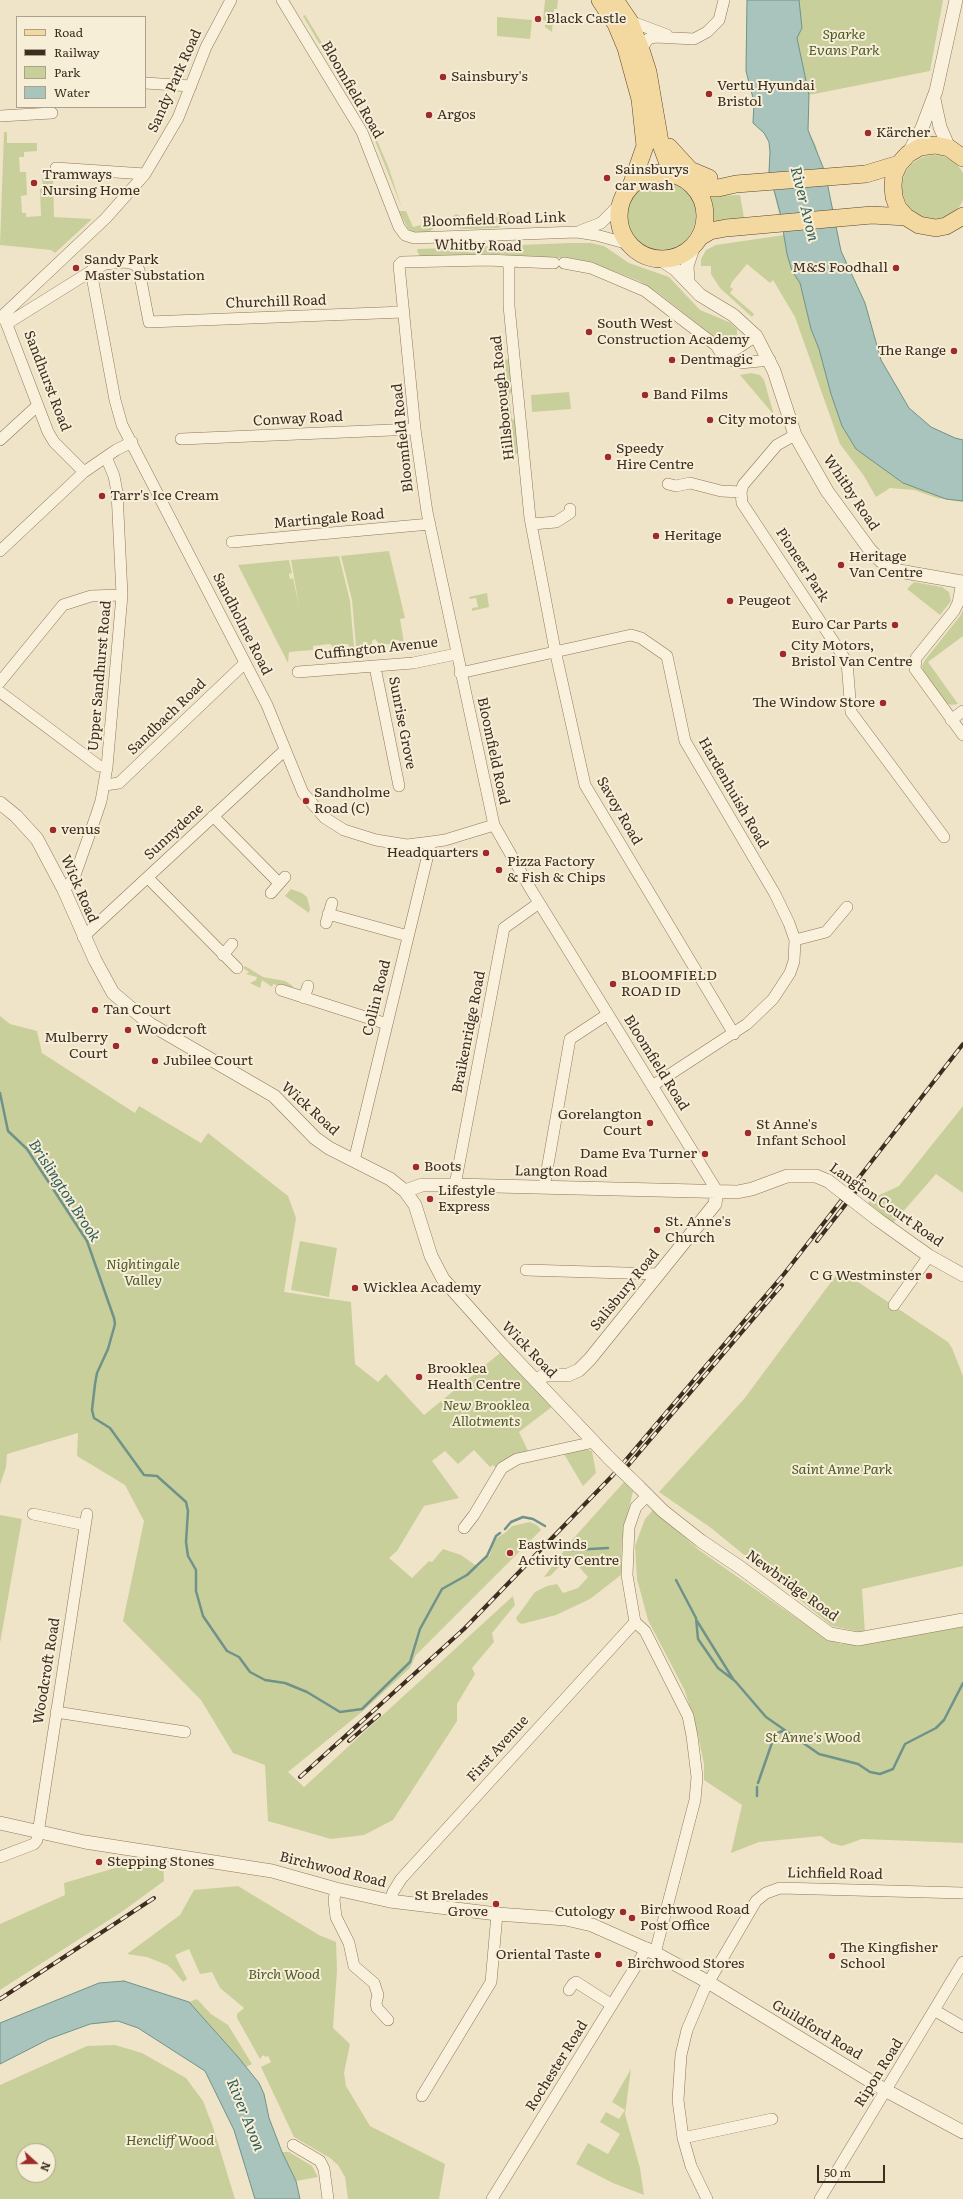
<!DOCTYPE html>
<meta charset="utf-8">
<style>
body{margin:0}
#map{position:relative;width:963px;height:2199px;overflow:hidden;background:#f0e4c8;font-family:Literata,serif}
canvas{display:block}
.legend{position:absolute;left:16px;top:16px;width:130px;height:92px;box-sizing:border-box;background:#f7eed8;border:1px solid #ada18e;margin:0;padding:5px 7px;list-style:none;font-size:12px;color:#3d2e20}
.legend li{display:flex;align-items:center;gap:8px;height:20px}
.legend b{width:20px;border:1px solid #ada18e}
.north{position:absolute;left:16px;top:2143px;width:40px;height:40px;box-sizing:border-box;background:#f7eed8;border:1px solid #ada18e;border-radius:50%;rotate:111deg;font-size:11px;font-weight:700;line-height:16px;text-align:center;color:#3d2e20}
.north::after{content:'';display:block;margin:auto;width:14px;height:18px;background:#9e2a2b;clip-path:polygon(50% 0,100% 100%,50% 72%,0 100%)}
.scale{position:absolute;left:817px;top:2165px;width:68px;height:18px;box-sizing:border-box;border:2px solid #3d2e20;border-top:0;padding-left:5px;font-size:12px;line-height:14px;white-space:nowrap;color:#3d2e20;-webkit-text-stroke:3px #f7eed8;paint-order:stroke}
</style>
<div id="map">
<canvas width="963" height="2199"></canvas>
<ul class="legend">
<li><b style="height:5px;background:#f3d9a0"></b>Road</li>
<li><b style="height:5px;background:#3d2e20"></b>Railway</li>
<li><b style="height:11px;background:#c9cf9b"></b>Park</li>
<li><b style="height:11px;background:#a9c4bc"></b>Water</li>
</ul>
<div class="north">N</div>
<div class="scale">50 m</div>
</div>
<script>
const context = document.querySelector('canvas').getContext('2d');
context.lineJoin = 'round';
function fill(path, color) {
  context.fillStyle = color;
  context.fill(path, 'evenodd');
}
function poly(rows) {
  const path = new Path2D();
  for (const r of rows) {
    if (r.length === 3) {
      path.moveTo(r[0] + r[2], r[1]);
      path.arc(r[0], r[1], r[2], 0, 2 * Math.PI);
      continue;
    }
    path.moveTo(r[0], r[1]);
    for (let i = 2; i < r.length; i += 2) path.lineTo(r[i], r[i + 1]);
  }
  return path;
}
function trace(path, color, width, dash) {
  context.strokeStyle = color;
  context.lineWidth = width;
  context.lineCap = dash ? 'butt' : 'round';
  context.setLineDash(dash || []);
  context.stroke(path);
}
function write(font, color, halo, rows, align = 'center') {
  context.font = font + ' Literata,serif';
  context.lineWidth = 4;
  context.setLineDash([]);
  context.textBaseline = 'middle';
  context.strokeStyle = halo;
  context.fillStyle = color;
  for (const [text, x, y, turn = 0] of rows) {
    context.save();
    context.translate(x, y);
    context.rotate((+turn || 0) * Math.PI / 180);
    context.textAlign = isNaN(turn) ? turn : align;
    if (halo) context.strokeText(text, 0, 0);
    context.fillText(text, 0, 0);
    context.restore();
  }
}
fill(poly([
 [545,0,558,0,557,9,554,9,552,32,545,27,545,20,543,20],
 [747,0,846,379,963,473,963,502,937,498,914,490,890,488,876,497,864,476,840,444,795,317,773,280,770,283,747,264,732,282,730,287,733,289,730,293,754,314,752,317,720,288,711,274,711,266,701,266,701,259,706,250,716,245,784,235,769,172,770,152,769,142,764,133,753,123,754,102,746,71],
 [780,0,943,0,930,71,809,95,807,120,808,130,816,146,841,251,865,303,881,360,909,408,931,427,955,438,963,440,963,450,861,382],
 [305,15,368,119,388,166,402,208,370,128,303,16],
 [497,17,532,20,530,39,497,36],
 [4,132,7,132,7,143,37,143,37,151,24,152,24,157,19,157,20,172,26,172,27,195,21,196,22,213,26,213,26,217,41,216,40,189,43,188,42,178,53,178,54,217,92,219,55,253,51,250,0,245],
 [934,187,32],
 [661,215,35],
 [740,195,744,218,712,222,713,208,710,196],
 [399,211,406,211,413,227,432,222,431,218,438,217,438,225,429,232,418,234,408,229],
 [510,211,506,221,499,228,462,229,457,227,452,217,456,214,464,218,491,218,500,217],
 [571,243,591,243,604,246,629,263,669,277,700,310,729,322,737,329,737,335,735,341,729,343,717,339,657,292,639,281,593,263,570,258,514,257,502,254,421,258,417,251,418,249],
 [510,359,513,390,509,395,512,419,516,421,519,453,512,454,502,360],
 [751,373,760,375,764,380,774,415,740,375],
 [569,392,571,409,532,412,531,395],
 [389,551,405,618,400,619,404,643,399,643,399,640,392,640,392,644,379,644,375,639,372,641,372,645,368,646,367,642,363,642,363,646,356,646,352,600,341,556],
 [339,556,350,601,354,647,349,647,348,644,342,644,342,648,333,648,332,645,329,644,313,646,313,650,289,652,288,663,238,565,289,560,292,573,289,574,290,579,293,578,299,606,291,560],
 [914,582,942,587,949,592,951,601,940,615,907,589],
 [487,593,489,607,472,611,472,608,478,607,476,598,470,599,469,597],
 [963,610,963,636,928,662,958,704,951,705,946,703,923,671,922,666,925,660,960,616],
 [291,889,302,893,307,897,310,908,309,913,285,896],
 [245,966,263,977,285,981,293,986,292,988,280,984,279,986,273,984,272,987,262,980,260,988,250,983,256,980,257,977,246,974,249,972,243,968],
 [0,1016,10,1024,37,1031,42,1053,135,1113,139,1106,201,1143,208,1133,288,1196,296,1218,284,1292,351,1302,355,1364,378,1382,386,1374,424,1415,500,1353,553,1406,519,1432,529,1453,496,1468,493,1465,490,1467,474,1450,458,1464,445,1451,432,1461,459,1498,424,1506,397,1551,389,1558,412,1578,429,1561,432,1562,443,1549,461,1555,478,1567,490,1555,494,1540,506,1532,512,1526,530,1522,537,1525,541,1530,416,1655,410,1668,363,1711,288,1772,304,1787,513,1596,515,1605,492,1633,494,1642,472,1668,475,1674,457,1704,457,1721,393,1820,364,1835,331,1839,268,1821,265,1765,233,1753,201,1700,123,1621,144,1521,125,1485,77,1456,78,1433,7,1454,6,1467,0,1485],
 [963,1106,963,1193,936,1174,893,1223,868,1203,873,1198,899,1186],
 [300,1241,337,1248,329,1297,291,1290],
 [840,1270,948,1342,952,1348,963,1376,963,1566,862,1589,865,1633,832,1626,711,1528,659,1492,744,1399],
 [586,1449,592,1451,596,1473,583,1486,564,1454],
 [624,1482,633,1491,622,1540,621,1575,590,1599,556,1615,522,1624,518,1622,516,1618,535,1592,547,1586,557,1584,563,1593,578,1588,588,1577,571,1558,566,1560,550,1576,544,1577,572,1540],
 [653,1510,699,1550,825,1638,841,1644,852,1644,963,1624,963,1843,862,1839,842,1846,831,1843,821,1836,759,1842,731,1853,742,1805,704,1780,704,1764,698,1735,685,1691,648,1620,637,1579,635,1546,645,1519],
 [0,1515,22,1519,0,1643],
 [136,1855,163,1858,164,1881,123,1911,0,1990,0,1924,65,1895,64,1883,122,1866,134,1866],
 [238,1886,319,1935,336,1942,337,1971,333,2028,350,2044,344,2073,346,2086,370,2126,445,2164,439,2199,348,2199,345,2177,338,2165,330,2158,294,2137,261,2067,271,2062,268,2056,265,2057,263,2055,260,2059,237,2018,237,2014,244,2008,220,1988,212,1972,200,1974,189,1949,175,1955,187,1979,183,1982,173,1970,167,1965,147,1957,127,1954,180,1915,194,1890],
 [197,1999,211,2014,228,2025,252,2064,246,2067,189,2002],
 [115,2045,142,2053,186,2078,203,2101,213,2127,235,2199,0,2199,0,2085,87,2046],
 [24,2151,48,2151,48,2175,24,2175],
 [631,2069,625,2114,640,2168,644,2195,613,2183,576,2164,588,2143,608,2154,620,2134,600,2122,606,2112,619,2119,625,2110,612,2102],
 [282,2152,289,2152,312,2166,318,2177,296,2181]
]), '#c9cf9b');
const water = poly([
 [747,0,799,0,802,28,797,38,809,95,808,130,825,172,841,251,865,303,881,360,909,408,931,427,955,438,963,440,963,501,946,499,903,483,856,449,842,426,831,394,819,349,811,329,800,283,792,271,787,254,780,212,769,172,770,152,769,142,764,133,753,123,754,102,746,71,747,0],
 [124,1981,189,2002,238,2057,259,2083,264,2094,269,2118,282,2152,296,2181,300,2199,255,2199,234,2130,205,2071,138,2028,118,2021,90,2024,49,2039,0,2064,0,2023,99,1983,124,1981]
]);
fill(water, '#a9c4bc');
trace(water, '#6f938a', 1);
trace(poly([
 [0,1093,8,1131,27,1149,87,1241,114,1318,115,1324,108,1349,97,1373,95,1384,92,1410,94,1418,110,1428,144,1475,157,1476,186,1502,188,1511,186,1542,188,1556,196,1570,196,1591,203,1616,227,1651,239,1657,250,1672,265,1680,285,1683,307,1692,340,1712,362,1709,410,1662,420,1629,442,1589,467,1575,487,1556,496,1536,500,1533],
 [505,1529,511,1522,523,1517,533,1519,545,1526],
 [572,1550,608,1548],
 [676,1580,696,1618,698,1639,718,1668,735,1681,766,1717,819,1754,858,1764,870,1772,880,1774,893,1769,905,1744,936,1728,944,1720,963,1683],
 [697,1621,733,1679],
 [758,1783,775,1734,785,1730],
 [757,1796,757,1787]
]), '#6f938a', 2.5);
const minor = poly([
 [282,0,362,132,399,227,405,235,414,238,577,232,596,235,629,244],
 [627,24,635,23,667,35],
 [641,50,648,39,656,37,694,39,707,32,719,20,724,0],
 [145,83,191,86],
 [0,116,52,113],
 [56,168,145,174],
 [580,231,601,223,620,204],
 [507,262,509,266,509,306,530,518,555,650,585,785,734,1034],
 [554,263,487,260,402,262,399,265,415,429,427,512,494,825,530,888,717,1191],
 [564,263,591,268,645,291,723,351,735,350,756,336],
 [91,271,115,400,122,425,267,705,303,793,325,818,344,830,376,840,407,845,431,842,445,840,494,825],
 [4,317,48,432,54,442,84,472],
 [0,318,106,218,145,174,178,118,206,47,231,0],
 [8,323,93,270,105,264,125,262,135,264,139,270,149,322,404,312],
 [717,347,724,358,740,363,770,360],
 [795,435,777,445,771,452,743,485,741,492,742,503,847,662,851,712,944,837],
 [181,439,415,429],
 [0,440,37,406],
 [668,484,676,486,690,483,721,491,741,492],
 [532,524,556,522,570,513,570,509],
 [232,542,430,524],
 [0,551,84,472,116,450,132,442],
 [962,582,958,603,954,611,916,658,915,669,963,735],
 [375,667,399,786],
 [298,672,413,663,456,654],
 [460,673,631,635,641,638,667,656,685,741,775,894,789,923,795,940,794,961,790,973,773,999,747,1024,652,1086],
 [0,682,63,605,91,596,122,595],
 [0,692,99,766,107,767],
 [951,720,963,711],
 [105,785,119,783,245,663],
 [213,816,279,883],
 [148,878,237,968],
 [64,890,74,878,96,816,101,801,107,767,122,595,117,492,114,476,106,457],
 [271,893,285,877],
 [328,914,408,936],
 [326,923,332,903],
 [83,937,285,750],
 [795,940,826,932,847,907],
 [223,955,232,944],
 [281,990,387,1024],
 [304,998,308,986],
 [354,1161,431,842],
 [455,1185,504,928,539,903],
 [544,1187,570,1039,608,1014],
 [526,1270,658,1274],
 [894,1305,929,1256],
 [648,1495,636,1507,629,1527,627,1575,635,1622,645,1631,688,1716,692,1736,697,1777,695,1800,655,1953],
 [33,1514,85,1525],
 [464,1528,474,1515,502,1468,517,1459,594,1442],
 [56,1712,185,1732],
 [0,1857,34,1844,37,1840,87,1514],
 [336,1889,334,1900,336,1917,349,1943,354,1966,374,1983,378,1995,376,2003,377,2008,388,2020],
 [390,1901,393,1892,401,1879,635,1622],
 [569,1990,573,1984,576,1982,612,2005],
 [934,2010,963,2027],
 [422,2096,491,1982,497,1914],
 [683,2138,772,2119],
 [293,2145,320,2161,324,2169,328,2199],
 [492,2199,647,1948],
 [707,2199,691,2166,683,2138,678,2100,681,2055,687,2030,704,1990,756,1901,766,1893,780,1888,963,1893],
 [820,2199,963,1962]
]);
const tertiary = poly([
 [934,99,940,127,949,148],
 [908,154,922,128,936,91,956,0],
 [660,259,675,269,700,295,733,315,756,336,774,371,795,435,827,491,870,550,881,561,899,571,963,582],
 [688,282,687,266,694,245],
 [0,803,16,816,37,839,64,890,95,960,113,993,150,1024,274,1096,315,1138,329,1148,390,1179,405,1191,415,1205,431,1256,443,1279,501,1344,609,1458],
 [405,1191,422,1185,455,1185,737,1192,752,1189,787,1176,816,1176,828,1181],
 [877,1219,929,1256,963,1275],
 [536,1380,545,1375,568,1375,579,1370,590,1359,715,1204,717,1191],
 [638,1486,663,1511,701,1541,741,1568,830,1634,858,1639,963,1620],
 [0,1823,85,1842,272,1871,336,1889,390,1901,497,1914,566,1919,592,1925,655,1953,708,1982,885,2090,963,2132]
]);
const primary = poly([
 [600,0,616,24,626,48,640,99,645,146,631,186],
 [615,0,630,22,641,50,648,72,660,142,669,166,677,176],
 [669,147,690,170,709,178],
 [963,158,949,148,935,145,920,147,908,154,899,164,894,175,893,186,894,197,898,208,906,217,919,225,936,228,946,226,963,216],
 [662,216,43],
 [689,182,707,188,718,188,736,184,866,174,899,164],
 [700,237,710,231,726,228,872,215,906,217]
]);
trace(minor, '#8d765c', 12);
trace(tertiary, '#8d765c', 14);
trace(primary, '#5b4430', 18);
trace(minor, '#faf1dc', 11);
trace(tertiary, '#faf1dc', 13);
trace(primary, '#f3d9a0', 17);
const rail = poly([
 [817,1241,864,1181],
 [620,1475,782,1285],
 [349,1741,379,1715],
 [300,1777,464,1629,613,1475,784,1274,963,1044],
 [0,1999,154,1898]
]);
trace(rail, '#3d2e20', 4);
trace(rail, '#f7eed8', 2.5, [8]);
const tertiaryBridge = poly([
 [828,1181,877,1219],
 [609,1458,638,1486]
]);
trace(tertiaryBridge, '#8d765c', 14, []);
trace(tertiaryBridge, '#faf1dc', 13);
for (const [x, y, r, color] of [
 [538,19,4,"#9e2a2b"],
 [443,77,4,"#9e2a2b"],
 [709,94,4,"#9e2a2b"],
 [429,115,4,"#9e2a2b"],
 [868,133,4,"#9e2a2b"],
 [607,178,4,"#9e2a2b"],
 [34,183,4,"#9e2a2b"],
 [76,268,4,"#9e2a2b"],
 [896,268,4,"#9e2a2b"],
 [589,332,4,"#9e2a2b"],
 [954,351,4,"#9e2a2b"],
 [672,360,4,"#9e2a2b"],
 [645,395,4,"#9e2a2b"],
 [710,420,4,"#9e2a2b"],
 [608,457,4,"#9e2a2b"],
 [102,496,4,"#9e2a2b"],
 [656,536,4,"#9e2a2b"],
 [841,565,4,"#9e2a2b"],
 [730,601,4,"#9e2a2b"],
 [895,625,4,"#9e2a2b"],
 [783,654,4,"#9e2a2b"],
 [883,703,4,"#9e2a2b"],
 [306,801,4,"#9e2a2b"],
 [53,830,4,"#9e2a2b"],
 [486,853,4,"#9e2a2b"],
 [499,870,4,"#9e2a2b"],
 [613,984,4,"#9e2a2b"],
 [95,1010,4,"#9e2a2b"],
 [128,1030,4,"#9e2a2b"],
 [116,1046,4,"#9e2a2b"],
 [155,1061,4,"#9e2a2b"],
 [650,1123,4,"#9e2a2b"],
 [748,1133,4,"#9e2a2b"],
 [705,1154,4,"#9e2a2b"],
 [416,1167,4,"#9e2a2b"],
 [430,1199,4,"#9e2a2b"],
 [657,1230,4,"#9e2a2b"],
 [929,1276,4,"#9e2a2b"],
 [355,1288,4,"#9e2a2b"],
 [419,1377,4,"#9e2a2b"],
 [510,1553,4,"#9e2a2b"],
 [99,1862,4,"#9e2a2b"],
 [496,1904,4,"#9e2a2b"],
 [623,1912,4,"#9e2a2b"],
 [632,1918,4,"#9e2a2b"],
 [598,1955,4,"#9e2a2b"],
 [832,1956,4,"#9e2a2b"],
 [619,1964,4,"#9e2a2b"]
]) {
  const dot = new Path2D();
  dot.arc(x, y, r, 0, 2 * Math.PI);
  context.fillStyle = color;
  context.fill(dot);
  trace(dot, '#f7eed8', 1.5);
}
write('14px', '#3d2e20', '#f7eed8', [
 ["Black Castle",546,19],
 ["Sainsbury's",451,77],
 ["Vertu Hyundai",717,86],
 ["Bristol",717,102],
 ["Argos",437,115],
 ["Kärcher",876,133],
 ["Sainsburys",615,170],
 ["car wash",615,186],
 ["Tramways",42,175],
 ["Nursing Home",42,191],
 ["Sandy Park",84,260],
 ["Master Substation",84,276],
 ["M&S Foodhall",888,268,"right"],
 ["South West",597,324],
 ["Construction Academy",597,340],
 ["The Range",946,351,"right"],
 ["Dentmagic",680,360],
 ["Band Films",653,395],
 ["City motors",718,420],
 ["Speedy",616,449],
 ["Hire Centre",616,465],
 ["Tarr's Ice Cream",110,496],
 ["Heritage",664,536],
 ["Heritage",849,557],
 ["Van Centre",849,573],
 ["Peugeot",738,601],
 ["Euro Car Parts",887,625,"right"],
 ["City Motors,",791,646],
 ["Bristol Van Centre",791,662],
 ["The Window Store",875,703,"right"],
 ["Sandholme",314,793],
 ["Road (C)",314,809],
 ["venus",61,830],
 ["Headquarters",478,853,"right"],
 ["Pizza Factory",507,862],
 ["& Fish & Chips",507,878],
 ["BLOOMFIELD",621,976],
 ["ROAD ID",621,992],
 ["Tan Court",103,1010],
 ["Woodcroft",136,1030],
 ["Mulberry",108,1038,"right"],
 ["Court",108,1054,"right"],
 ["Jubilee Court",163,1061],
 ["Gorelangton",642,1115,"right"],
 ["Court",642,1131,"right"],
 ["St Anne's",756,1125],
 ["Infant School",756,1141],
 ["Dame Eva Turner",697,1154,"right"],
 ["Boots",424,1167],
 ["Lifestyle",438,1191],
 ["Express",438,1207],
 ["St. Anne's",665,1222],
 ["Church",665,1238],
 ["C G Westminster",921,1276,"right"],
 ["Wicklea Academy",363,1288],
 ["Brooklea",427,1369],
 ["Health Centre",427,1385],
 ["Eastwinds",518,1545],
 ["Activity Centre",518,1561],
 ["Stepping Stones",107,1862],
 ["St Brelades",488,1896,"right"],
 ["Grove",488,1912,"right"],
 ["Birchwood Road",640,1910],
 ["Post Office",640,1926],
 ["Cutology",615,1912,"right"],
 ["The Kingfisher",840,1948],
 ["School",840,1964],
 ["Oriental Taste",590,1955,"right"],
 ["Birchwood Stores",627,1964]
], 'left');
write('italic 14px', '#4d5a26', '#f7eed8', [
 ["Sparke",844,35],
 ["Evans Park",844,51],
 ["Nightingale",143,1265],
 ["Valley",143,1281],
 ["New Brooklea",486,1406],
 ["Allotments",486,1422],
 ["Saint Anne Park",842,1470],
 ["St Anne's Wood",813,1738],
 ["Birch Wood",284,1975],
 ["Hencliff Wood",170,2141]
]);
write('14px', '#3d2e20', '#f7eed8', [
 ["Sandy Park Road",175,81,-66],
 ["Bloomfield Road",352,90,60],
 ["Bloomfield Road Link",494,220,-2],
 ["Whitby Road",478,246,1],
 ["Churchill Road",276,302,-2],
 ["Sandhurst Road",47,381,69],
 ["Hillsborough Road",503,398,-96],
 ["Conway Road",298,419,-3],
 ["Bloomfield Road",403,438,-96],
 ["Whitby Road",851,493,56],
 ["Martingale Road",329,519,-5],
 ["Pioneer Park",802,565,57],
 ["Sandholme Road",242,624,63],
 ["Cuffington Avenue",376,649,-6],
 ["Upper Sandhurst Road",100,676,-85],
 ["Sandbach Road",167,717,-44],
 ["Sunrise Grove",402,723,79],
 ["Bloomfield Road",493,751,78],
 ["Hardenhuish Road",733,793,60],
 ["Savoy Road",619,811,60],
 ["Sunnydene",174,832,-43],
 ["Wick Road",79,889,66],
 ["Collin Road",377,998,-76],
 ["Braikenridge Road",469,1032,-79],
 ["Bloomfield Road",656,1063,58],
 ["Wick Road",310,1109,42],
 ["Langton Road",561,1172,1],
 ["Langton Court Road",886,1205,35],
 ["Salisbury Road",625,1290,-51],
 ["Wick Road",529,1350,46],
 ["Newbridge Road",792,1586,36],
 ["Woodcroft Road",47,1671,-81],
 ["First Avenue",498,1749,-48],
 ["Birchwood Road",333,1870,14],
 ["Lichfield Road",835,1874,1],
 ["Guildford Road",817,2030,31],
 ["Rochester Road",557,2066,-58],
 ["Ripon Road",879,2073,-58]
]);
write('italic 15px', '#2f5d5a', '#f7eed8', [
 ["River Avon",804,204,76],
 ["Brislington Brook",64,1191,57],
 ["River Avon",245,2115,68]
]);
</script>
